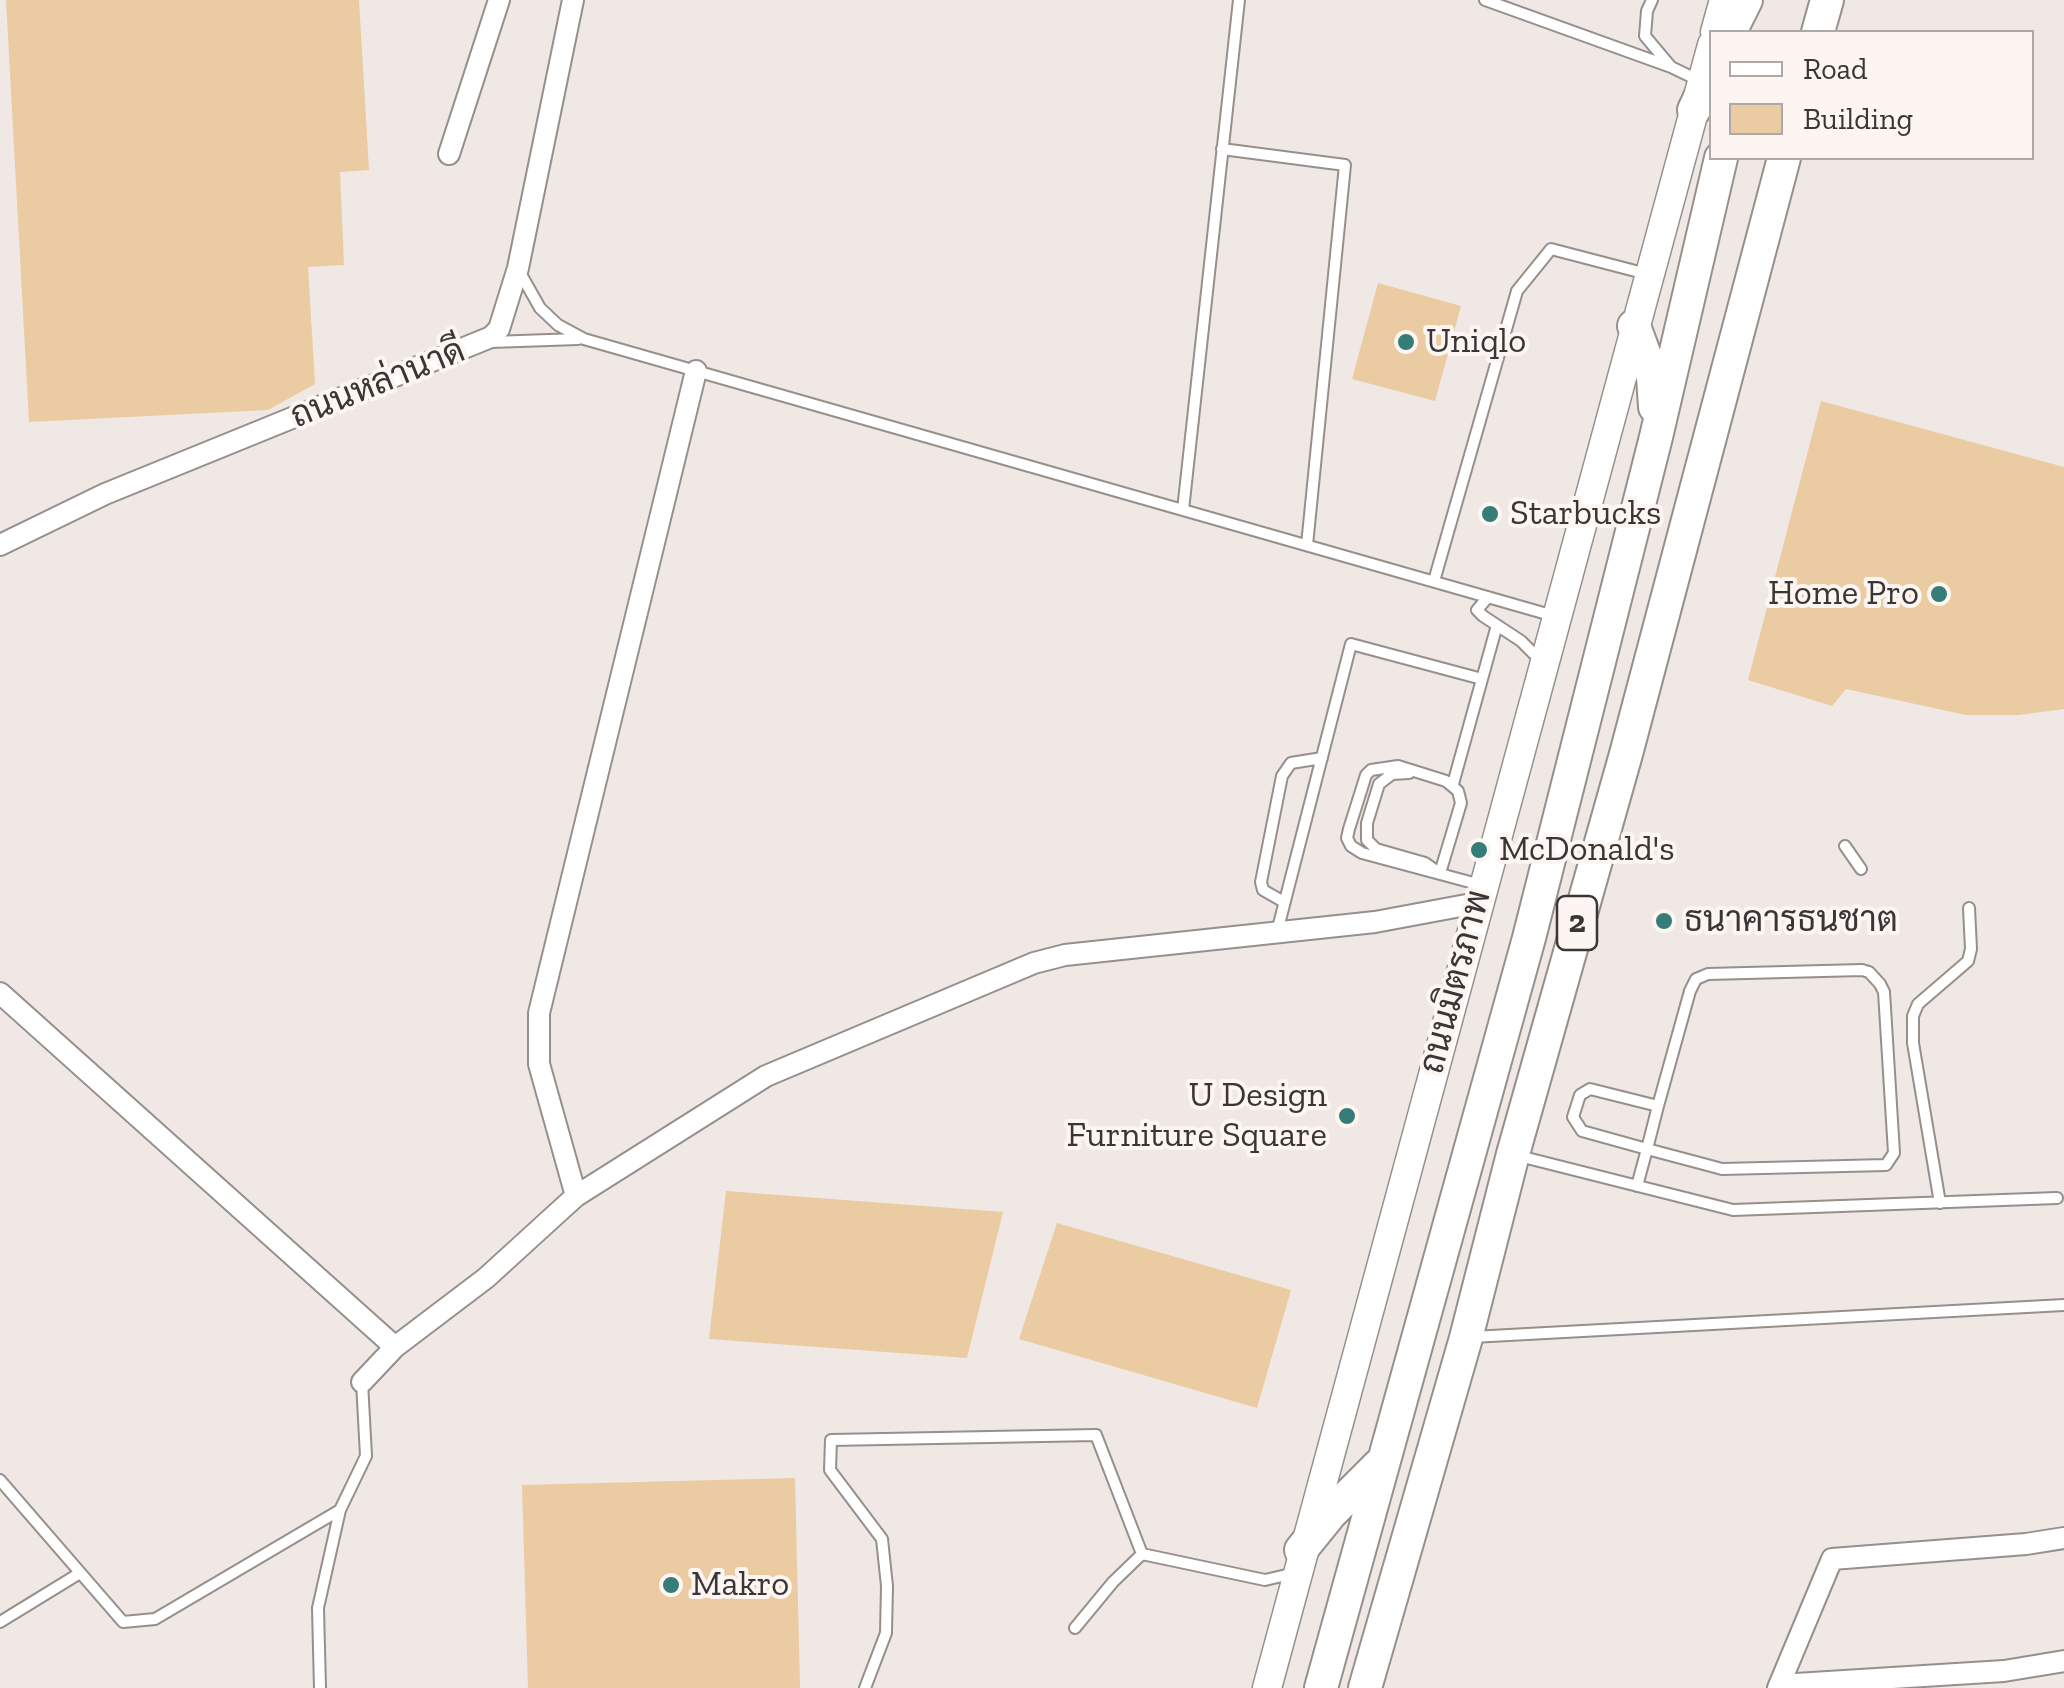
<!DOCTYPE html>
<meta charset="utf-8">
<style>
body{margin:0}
#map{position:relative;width:2064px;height:1688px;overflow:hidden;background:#f0e8e4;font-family:"Zilla Slab",serif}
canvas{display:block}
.legend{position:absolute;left:1709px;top:30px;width:325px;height:130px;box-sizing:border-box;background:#fdf5f1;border:2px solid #afa9a6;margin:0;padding:12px 18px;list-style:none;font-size:30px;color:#3a3635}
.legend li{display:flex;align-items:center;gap:20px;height:50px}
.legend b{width:50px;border:2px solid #afa9a6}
</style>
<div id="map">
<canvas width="2064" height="1688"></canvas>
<ul class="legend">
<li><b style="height:12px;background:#fff"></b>Road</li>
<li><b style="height:28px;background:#ebcba1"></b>Building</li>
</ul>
</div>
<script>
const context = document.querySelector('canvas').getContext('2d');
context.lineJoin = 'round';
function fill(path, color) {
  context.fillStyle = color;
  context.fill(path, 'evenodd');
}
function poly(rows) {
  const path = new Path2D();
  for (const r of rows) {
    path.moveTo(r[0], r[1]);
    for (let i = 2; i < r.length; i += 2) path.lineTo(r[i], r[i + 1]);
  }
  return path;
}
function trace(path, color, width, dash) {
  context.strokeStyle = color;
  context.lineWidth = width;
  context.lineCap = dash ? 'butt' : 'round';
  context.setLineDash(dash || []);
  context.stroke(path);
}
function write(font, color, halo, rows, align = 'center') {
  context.font = font + ' "Zilla Slab",Sarabun,serif';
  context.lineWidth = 8;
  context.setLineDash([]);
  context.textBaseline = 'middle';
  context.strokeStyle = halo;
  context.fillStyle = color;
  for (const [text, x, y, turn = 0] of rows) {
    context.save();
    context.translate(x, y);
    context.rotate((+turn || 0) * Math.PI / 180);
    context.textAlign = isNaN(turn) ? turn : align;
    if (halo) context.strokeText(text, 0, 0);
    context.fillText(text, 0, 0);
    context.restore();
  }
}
fill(poly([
 [6,0,359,0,369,170,340,172,344,265,308,267,315,384,268,410,29,422],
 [1378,283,1461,306,1435,401,1352,379],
 [1821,401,2064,467,2064,709,2019,715,1966,715,1846,689,1832,706,1748,680],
 [726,1191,1003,1212,967,1358,709,1339],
 [1057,1223,1291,1290,1257,1408,1019,1339],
 [795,1478,800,1688,528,1688,522,1485]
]), '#ebcba1');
const lane = poly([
 [1485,0,1671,67],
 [1652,0,1647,11,1645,36,1671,67,1700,81],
 [1222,149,1345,165,1307,545],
 [518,269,540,308,558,325,584,339,1554,616],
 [491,342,578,339],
 [1183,510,1239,0],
 [1434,581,1517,291,1551,249,1647,274],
 [1488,597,1477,610,1483,616,1521,641,1542,662],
 [1409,773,1392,774,1379,784,1367,823,1367,840,1376,849,1425,863,1435,870],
 [1453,784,1497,625],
 [1845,846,1861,869],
 [1440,873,1461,803,1458,791,1446,781,1398,766,1371,770,1366,775,1349,829,1347,838,1351,846,1362,853,1481,885],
 [1284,902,1263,890,1261,882,1282,776,1291,763,1322,758],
 [1277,932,1351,644,1482,679],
 [1519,1156,1733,1210,2057,1198],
 [1637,1186,1647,1149,1658,1106,1690,991,1696,979,1708,974,1862,970,1869,972,1880,984,1884,992,1894,1153,1886,1165,1722,1169,1711,1166,1647,1149,1582,1131,1573,1117,1580,1095,1590,1089,1658,1106],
 [1940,1203,1913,1043,1913,1016,1918,1004,1968,961,1971,949,1969,908],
 [1472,1337,2064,1305],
 [0,1480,123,1622,155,1619,340,1510],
 [0,1622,80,1573],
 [1075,1628,1113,1582,1142,1554],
 [320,1688,318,1608,340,1510,366,1456,362,1382],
 [865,1688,886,1633,887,1586,882,1539,830,1470,831,1440,1096,1435,1142,1554,1265,1580,1295,1573]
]);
const street = poly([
 [449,154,499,0],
 [0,545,105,494,491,337,499,329,518,268,573,0],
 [0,993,395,1347],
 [576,1196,539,1064,539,1013,696,371],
 [362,1382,395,1347,486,1278,576,1196,766,1076,1034,963,1065,955,1375,922,1477,903],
 [1780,1685,2004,1671,2064,1661],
 [1778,1688,1832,1559,2026,1544,2064,1538]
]);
const secondary = poly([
 [1715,32,1724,0],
 [1267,1688,1712,45]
]);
const primary = poly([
 [1730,32,1746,0],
 [1818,32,1827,0],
 [1694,110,1712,72],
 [1634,326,1653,377,1655,407],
 [1301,1550,1331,1513,1379,1465],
 [1321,1688,1529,938,1656,437,1721,158],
 [1365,1688,1466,1338,1513,1154,1626,754,1784,158]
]);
trace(lane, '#968f8b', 14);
trace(street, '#968f8b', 24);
trace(secondary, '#968f8b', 31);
trace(primary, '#968f8b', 36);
trace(lane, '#fff', 10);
trace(street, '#fff', 20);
trace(secondary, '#fff', 28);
trace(primary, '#fff', 32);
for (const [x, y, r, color] of [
 [1406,342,10,"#367d77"],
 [1490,514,10,"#367d77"],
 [1939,594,10,"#367d77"],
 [1479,850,10,"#367d77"],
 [1664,921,10,"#367d77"],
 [1347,1116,10,"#367d77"],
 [671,1585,10,"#367d77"]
]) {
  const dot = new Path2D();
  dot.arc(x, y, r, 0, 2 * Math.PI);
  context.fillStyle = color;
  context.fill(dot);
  trace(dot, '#fdf5f1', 4);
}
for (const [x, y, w] of [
 [1577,923,40]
]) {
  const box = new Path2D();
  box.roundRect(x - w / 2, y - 27, w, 54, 8);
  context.fillStyle = '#fdf5f1';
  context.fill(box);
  trace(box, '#3a3635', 2.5);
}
write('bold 32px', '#3a3635', null, [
 ["2",1577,923]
]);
write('35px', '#3a3635', '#fdf5f1', [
 ["Uniqlo",1426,342],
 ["Starbucks",1510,514],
 ["Home Pro",1919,594,"right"],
 ["McDonald's",1499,850],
 ["ธนาคารธนชาต",1684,921],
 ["U Design",1327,1096,"right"],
 ["Furniture Square",1327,1136,"right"],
 ["Makro",691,1585]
], 'left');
write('35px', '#3a3635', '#fdf5f1', [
 ["ถนนหล่านาดี",378,384,-22],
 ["ถนนมิตรภาพ",1456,982,-75]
]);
</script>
